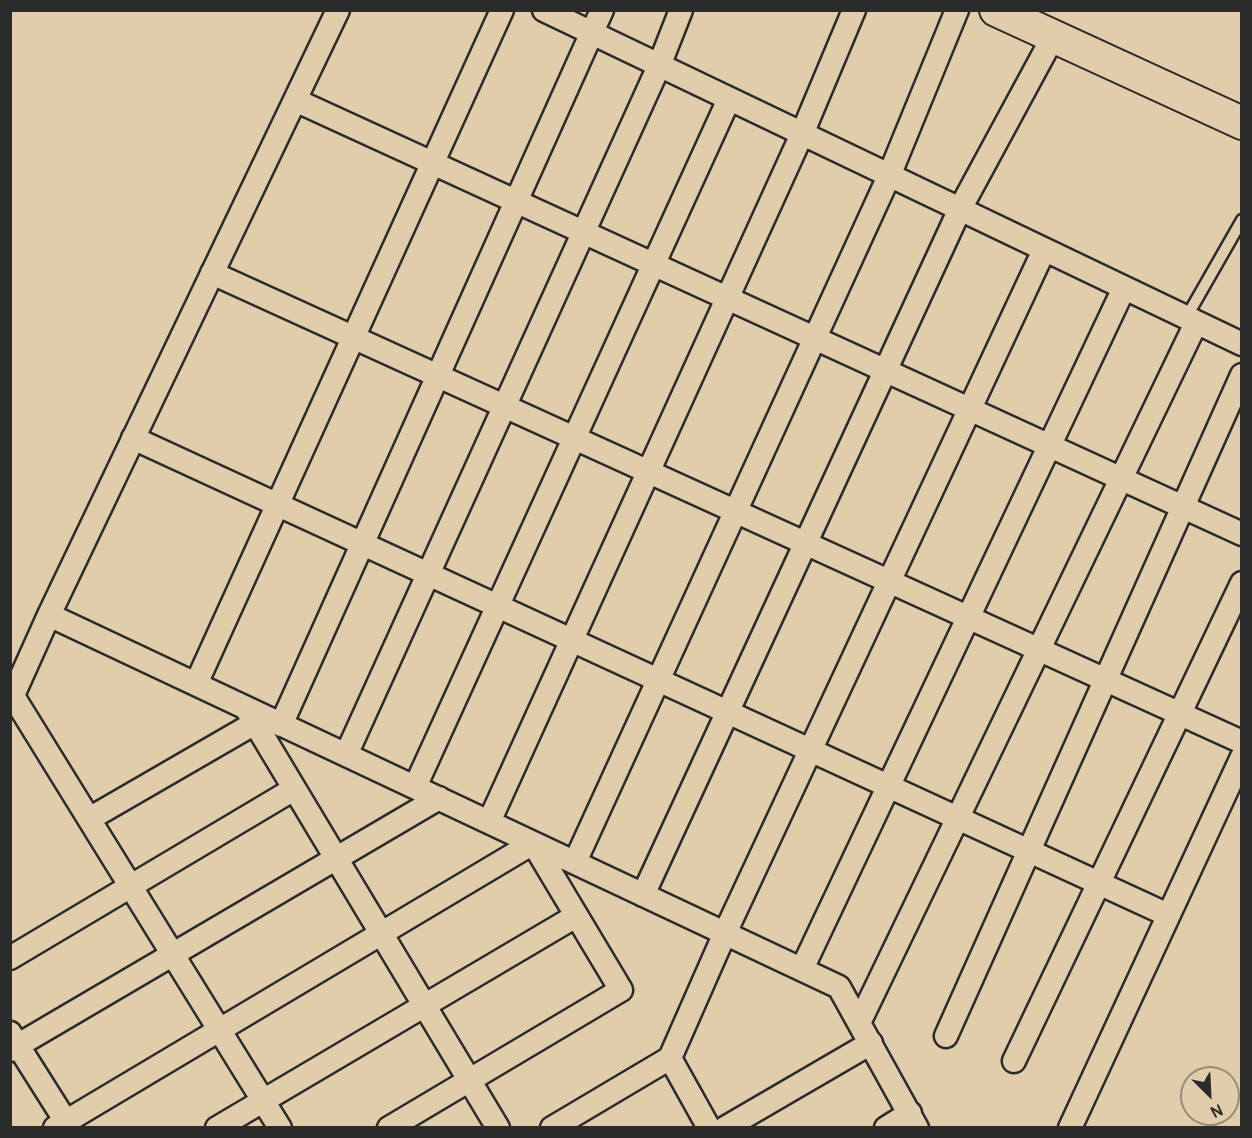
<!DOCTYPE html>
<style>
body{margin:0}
#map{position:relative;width:1252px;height:1138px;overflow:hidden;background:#e1cdac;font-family:Pangolin,sans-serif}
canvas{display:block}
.frame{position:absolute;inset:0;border:12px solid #2b2b2b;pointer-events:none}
.north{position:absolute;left:1180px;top:1066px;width:60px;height:60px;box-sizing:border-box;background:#e1cdac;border:2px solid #988c78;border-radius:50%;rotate:156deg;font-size:16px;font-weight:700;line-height:24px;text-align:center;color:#2b2b2b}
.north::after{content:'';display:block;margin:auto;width:21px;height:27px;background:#2b2b2b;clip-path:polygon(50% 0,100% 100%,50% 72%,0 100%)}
</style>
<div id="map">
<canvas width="1252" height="1138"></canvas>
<div class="frame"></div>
<div class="north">N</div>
</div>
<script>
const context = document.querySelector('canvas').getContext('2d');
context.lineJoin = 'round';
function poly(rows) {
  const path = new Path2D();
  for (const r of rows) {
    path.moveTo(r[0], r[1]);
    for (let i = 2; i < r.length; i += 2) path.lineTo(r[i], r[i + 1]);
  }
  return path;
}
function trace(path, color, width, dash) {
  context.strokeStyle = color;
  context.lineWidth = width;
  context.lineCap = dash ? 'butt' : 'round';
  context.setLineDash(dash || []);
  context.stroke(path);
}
const lane = poly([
 [1186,318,1242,220]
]);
const street = poly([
 [544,10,1242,344],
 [295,100,1242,534],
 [212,273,1242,742],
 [133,438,1168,915],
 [49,615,839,987,917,1128],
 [196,684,502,10],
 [13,696,280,1128],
 [10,702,49,615,338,10],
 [246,708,498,1128],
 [281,725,602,10],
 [346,755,659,66,681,10],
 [415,787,729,99],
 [89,819,255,723],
 [489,822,802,134,854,10],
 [575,862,889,176,957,10],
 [643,895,960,209,1053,37],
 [10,958,294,789],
 [802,969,1124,288],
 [859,1023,1196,323],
 [10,1033,70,1128],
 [946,1036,1242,375],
 [10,1050,439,798],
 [670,1058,709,1128],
 [1014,1061,1242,583],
 [55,1128,533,843,621,990,389,1128],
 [217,1128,576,916],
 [552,1128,670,1058,725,933,1044,250],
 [725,1128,871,1043],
 [886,1128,910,1113],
 [1070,1128,1242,757]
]);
const secondary = poly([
 [996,10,1242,123]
]);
trace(lane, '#2b2b2b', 15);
trace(street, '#2b2b2b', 27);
trace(secondary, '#2b2b2b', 36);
trace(lane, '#e1cdac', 10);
trace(street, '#e1cdac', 22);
trace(secondary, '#e1cdac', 32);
</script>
